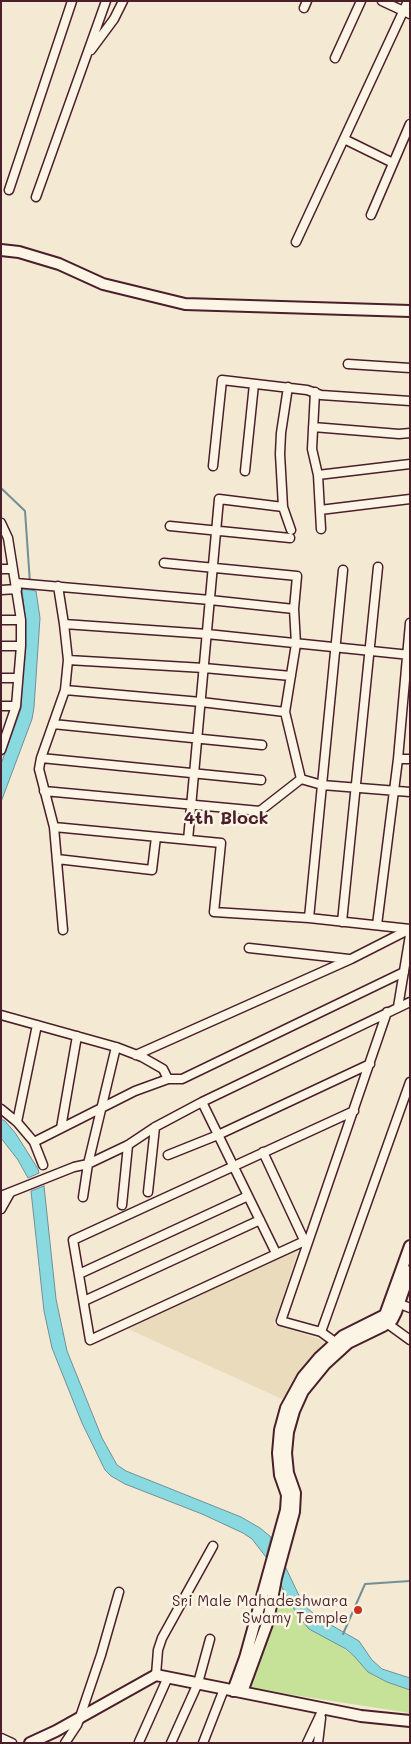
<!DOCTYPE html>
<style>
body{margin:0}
#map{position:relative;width:411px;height:1744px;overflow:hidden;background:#f4e9d3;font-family:Mali,sans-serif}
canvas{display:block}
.frame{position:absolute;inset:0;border:2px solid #4a1f2b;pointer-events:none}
</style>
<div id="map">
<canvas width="411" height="1744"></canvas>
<div class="frame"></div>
</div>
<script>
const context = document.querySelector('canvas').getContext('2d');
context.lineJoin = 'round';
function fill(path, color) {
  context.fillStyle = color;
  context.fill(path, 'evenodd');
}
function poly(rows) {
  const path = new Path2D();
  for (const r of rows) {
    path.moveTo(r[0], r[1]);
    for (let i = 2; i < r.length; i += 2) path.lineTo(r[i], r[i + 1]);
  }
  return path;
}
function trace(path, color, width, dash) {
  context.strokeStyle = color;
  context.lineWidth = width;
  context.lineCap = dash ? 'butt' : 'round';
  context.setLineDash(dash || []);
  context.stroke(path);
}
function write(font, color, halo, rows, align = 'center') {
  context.font = font + ' Mali,sans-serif';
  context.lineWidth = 5;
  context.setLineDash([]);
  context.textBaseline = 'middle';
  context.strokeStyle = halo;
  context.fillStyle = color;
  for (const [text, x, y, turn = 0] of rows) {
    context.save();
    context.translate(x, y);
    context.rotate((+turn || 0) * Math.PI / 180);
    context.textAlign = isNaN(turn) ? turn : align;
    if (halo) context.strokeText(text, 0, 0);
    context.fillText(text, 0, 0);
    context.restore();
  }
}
fill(poly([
 [299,1248,274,1324,325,1341,282,1399,128,1329]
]), '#ebdbbd');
fill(poly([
 [278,1580,298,1616,354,1656,368,1672,387,1682,410,1690,410,1713,248,1688]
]), '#c6e299');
const water = poly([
 [22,589,36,591,40,618,34,707,32,719,1,802,1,764,21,709,25,616,22,589],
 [1,1119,5,1121,16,1134,38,1169,39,1173,28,1178,18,1160,1,1138,1,1119],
 [44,1186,56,1299,67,1351,102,1438,117,1465,126,1471,241,1517,260,1528,271,1537,266,1557,252,1539,243,1533,202,1514,125,1484,111,1476,105,1470,82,1423,52,1348,44,1311,31,1191,44,1186],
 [284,1564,303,1604,317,1617,359,1641,372,1660,382,1669,410,1678,410,1690,387,1682,368,1672,354,1656,346,1649,309,1629,298,1616,278,1580,284,1564]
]);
fill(water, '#89dae0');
trace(water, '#708f98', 1);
trace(poly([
 [1,488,25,511,30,583],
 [343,1634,365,1584,410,1581]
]), '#708f98', 2);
const street = poly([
 [382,1,410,14],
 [304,8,307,1],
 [91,50,114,19,123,1],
 [335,58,361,1],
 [344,139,393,163],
 [9,190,72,1],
 [36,197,106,1],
 [371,215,410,124],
 [296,242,408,1],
 [348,364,410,368],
 [288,387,281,433,280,454,283,507,291,530],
 [315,392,312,449,318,475,321,529],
 [313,427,399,434,410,433],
 [213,466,222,380,307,390,321,395,410,401],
 [245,471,254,384],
 [318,475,410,464],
 [320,510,410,499],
 [1,523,8,538,21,620,21,646,16,706,1,750],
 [170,526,290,538],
 [164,563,297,576,294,609,296,644,285,712,301,779,322,785,343,570],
 [1,569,13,569],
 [16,583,210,600,294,609],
 [58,586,64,624,68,660,65,690,41,758,39,769,54,827,63,930],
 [1,590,17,589],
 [1,620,21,620],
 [64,624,207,634,410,655],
 [1,646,21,646],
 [68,660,204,668,291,676],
 [1,678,17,678],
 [65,690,201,702,285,712],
 [1,706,16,706],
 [53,724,262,745],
 [41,758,261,780],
 [398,759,410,759],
 [44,791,260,811,301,779],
 [54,827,221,843,214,912,309,918,410,929],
 [188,840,219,499,283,507],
 [57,859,152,870,156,837],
 [309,918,322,785,410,792],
 [342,922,378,567],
 [377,925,398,759,410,623],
 [249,948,349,959],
 [398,1007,410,935],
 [1,1015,116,1047,142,1057,163,1069,168,1079],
 [136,1055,351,959,410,929],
 [202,1102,276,1253],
 [1,1109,17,1122,34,1142,43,1165],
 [17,1122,37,1025],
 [61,1128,77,1036],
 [34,1142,135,1091,168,1079,182,1079,404,972],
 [263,1152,304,1240],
 [168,1155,218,1135,370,1064],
 [148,1192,155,1127],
 [1,1196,74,1167,88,1164,128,1145,155,1127,202,1102,410,1002],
 [83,1197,88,1164,116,1047],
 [122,1205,128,1145],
 [1,1209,10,1193],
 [309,1239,90,1340,73,1240,354,1111],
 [79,1274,248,1196],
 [84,1301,260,1220],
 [395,1302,410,1308],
 [388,1324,410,1340],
 [321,1332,410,1082],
 [335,1342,321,1332,281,1321,387,1012],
 [156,1675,158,1650,162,1638,213,1546],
 [1,1738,12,1743],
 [139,1742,168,1677],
 [65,1743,77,1725,80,1717,101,1655,119,1592],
 [171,1743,198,1683,210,1639],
 [203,1743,224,1689],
 [307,1743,323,1709],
 [318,1743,321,1718]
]);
const secondary = poly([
 [1,250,19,252,59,264,103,284,185,304,410,311],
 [233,1691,245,1658,286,1510,287,1495,280,1475,278,1453,280,1430,286,1408,303,1377,319,1358,343,1336,385,1315,410,1246],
 [242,1692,268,1621,276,1578,294,1512,295,1493,288,1473,286,1453,288,1432,294,1411,303,1391,325,1364,348,1343,383,1326,392,1320,396,1312,410,1271],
 [30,1743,56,1731,156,1675,361,1716,410,1721]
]);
trace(street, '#4a1f2b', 11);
trace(secondary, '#4a1f2b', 14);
trace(street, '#fcf5e5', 8);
trace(secondary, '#fcf5e5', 10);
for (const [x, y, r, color] of [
 [358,1610,5,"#c8321e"]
]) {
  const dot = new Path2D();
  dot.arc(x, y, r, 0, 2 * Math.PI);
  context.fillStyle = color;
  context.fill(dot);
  trace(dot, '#fcf5e5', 2);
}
write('15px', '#4a1f2b', '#fcf5e5', [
 ["Sri Male Mahadeshwara",348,1601],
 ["Swamy Temple",348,1618]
], 'right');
write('bold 18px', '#4a1f2b', '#fcf5e5', [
 ["4th Block",226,818]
]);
</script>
